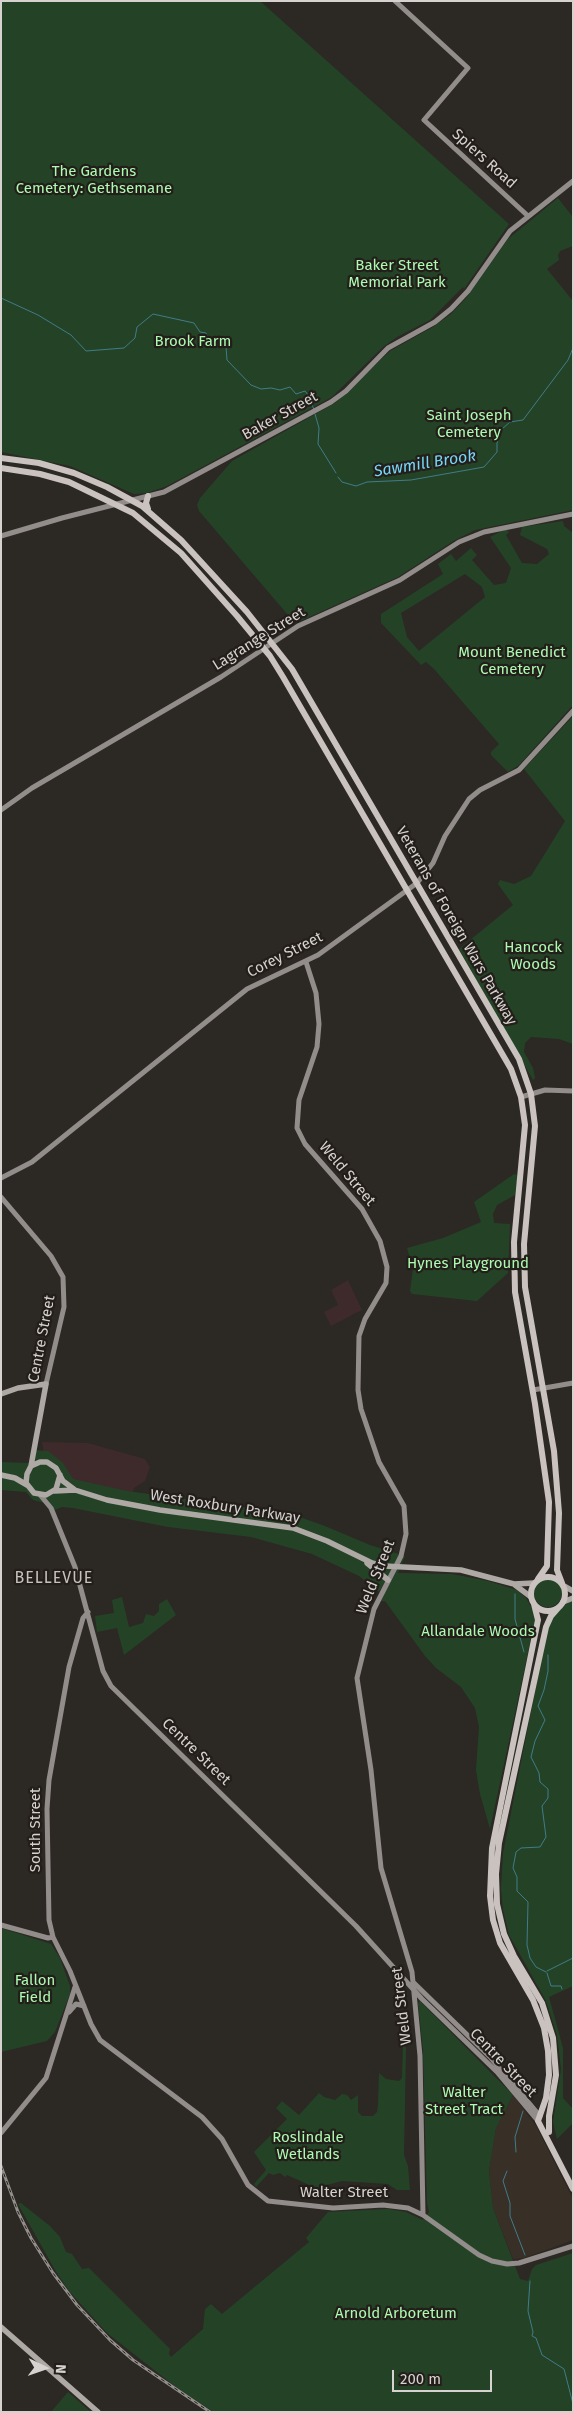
<!DOCTYPE html>
<style>
body{margin:0}
#map{position:relative;width:574px;height:2413px;overflow:hidden;background:#2c2824;font-family:"Fira Sans",sans-serif}
canvas{display:block}
.frame{position:absolute;inset:0;border:2px solid #d5d2cf;pointer-events:none}
.north{position:absolute;left:20px;top:2343px;width:50px;height:50px;-webkit-text-stroke:4px #231e1a;paint-order:stroke;rotate:93deg;font-size:14px;font-weight:700;line-height:20px;text-align:center;color:#d5d2cf}
.north::after{content:'';display:block;margin:auto;width:18px;height:22px;background:#d5d2cf;clip-path:polygon(50% 0,100% 100%,50% 72%,0 100%)}
.scale{position:absolute;left:392px;top:2370px;width:100px;height:22px;box-sizing:border-box;border:2px solid #d5d2cf;border-top:0;padding-left:6px;font-size:15px;line-height:18px;white-space:nowrap;color:#d5d2cf;-webkit-text-stroke:4px #231e1a;paint-order:stroke}
</style>
<div id="map">
<canvas width="574" height="2413"></canvas>
<div class="frame"></div>
<div class="north">N</div>
<div class="scale">200 m</div>
</div>
<script>
const context = document.querySelector('canvas').getContext('2d');
context.lineJoin = 'round';
function fill(path, color) {
  context.fillStyle = color;
  context.fill(path, 'evenodd');
}
function poly(rows) {
  const path = new Path2D();
  for (const r of rows) {
    if (r.length === 3) {
      path.moveTo(r[0] + r[2], r[1]);
      path.arc(r[0], r[1], r[2], 0, 2 * Math.PI);
      continue;
    }
    path.moveTo(r[0], r[1]);
    for (let i = 2; i < r.length; i += 2) path.lineTo(r[i], r[i + 1]);
  }
  return path;
}
function trace(path, color, width, dash) {
  context.strokeStyle = color;
  context.lineWidth = width;
  context.lineCap = dash ? 'butt' : 'round';
  context.setLineDash(dash || []);
  context.stroke(path);
}
function write(font, color, halo, rows, align = 'center') {
  context.font = font + ' "Fira Sans",sans-serif';
  context.lineWidth = 4.5;
  context.setLineDash([]);
  context.textBaseline = 'middle';
  context.strokeStyle = halo;
  context.fillStyle = color;
  for (const [text, x, y, turn = 0] of rows) {
    context.save();
    context.translate(x, y);
    context.rotate((+turn || 0) * Math.PI / 180);
    context.textAlign = isNaN(turn) ? turn : align;
    if (halo) context.strokeText(text, 0, 0);
    context.fillText(text, 0, 0);
    context.restore();
  }
}
fill(poly([
 [513,2095,536,2126,573,2199,573,2240,524,2258,513,2259,493,2208,489,2171,496,2128]
]), '#382f27');
fill(poly([
 [348,1280,362,1310,331,1326,324,1312,338,1305,331,1290],
 [42,1442,88,1443,145,1459,150,1467,145,1481,134,1488,131,1501,73,1484,44,1454]
]), '#3e2a2a');
fill(poly([
 [1,1,260,1,509,224,464,289,463,287,430,320,397,337,383,347,332,397,167,486,147,493,134,494,70,466,1,452],
 [558,198,572,216,573,246,560,251,558,255,559,260,547,269,573,301,573,510,475,530,455,540,398,577,298,622,294,622,199,511,197,505,200,498,232,461,335,403,390,351,433,327,451,314,467,297,508,239],
 [563,521,564,526,573,533,573,705,519,765,508,772,491,755,491,752,499,744,434,669,426,662,421,665,381,623,381,614,443,574,438,564,451,554,456,561,471,548,477,555,472,560,494,585,506,583,511,568,490,537,506,529,509,532,506,535,522,563,537,564,549,554,547,549,520,535,522,527],
 [465,574,482,587,485,597,419,651,407,637,401,613],
 [573,716,573,1044,559,1039,531,1037,525,1043,524,1052,533,1068,535,1078,533,1080,459,949,513,905,498,884,500,880,514,884,531,876,565,821,524,769],
 [514,1174,518,1175,515,1195,497,1205,493,1214,494,1223,510,1224,508,1273,477,1301,412,1294,410,1291,413,1269,407,1248,443,1238,481,1222,474,1202],
 [32,1450,48,1451,63,1463,73,1479,127,1491,266,1510,294,1515,325,1526,370,1545,405,1556,398,1573,452,1574,488,1581,517,1590,526,1598,533,1610,535,1620,490,1829,480,1794,476,1770,479,1727,475,1708,461,1687,436,1668,425,1656,385,1601,381,1601,390,1582,386,1580,379,1592,359,1576,312,1554,251,1537,168,1527,73,1508,62,1507,50,1512,45,1503,33,1500,26,1492,1,1490,1,1462,29,1463],
 [548,1593,14],
 [122,1597,129,1627,143,1623,146,1614,154,1616,159,1611,159,1604,167,1599,176,1615,124,1655,117,1628,97,1632,95,1616,114,1613,112,1600],
 [568,1602,573,1602,573,1986,549,1997,563,2048,563,2098,573,2109,573,2123,557,2139,553,2122,561,2069,557,2035,546,2001,509,1935,503,1910,501,1888,503,1853,549,1621],
 [1,1928,51,1944,60,1958,70,1986,70,1994,55,2032,47,2041,1,2052],
 [420,2001,513,2095,496,2128,489,2171,493,2208,520,2279,528,2281,532,2269,536,2265,573,2253,573,2412,214,2412,181,2391,107,2333,69,2291,55,2270,18,2204,21,2203,50,2226,60,2237,66,2252,72,2254,82,2269,89,2268,170,2349,169,2354,171,2357,203,2329,205,2309,211,2304,222,2314,309,2242,306,2238,328,2212,388,2209,406,2212,423,2220,429,2212,427,2203,423,2050,418,2003],
 [403,2042,406,2048,404,2155,408,2166,410,2190,397,2190,388,2184,342,2181,316,2188,287,2175,285,2177,280,2173,273,2175,269,2173,256,2187,254,2184,266,2170,254,2152,287,2119,276,2108,282,2101,299,2115,319,2093,324,2097,335,2100,342,2094,347,2095,351,2100,358,2095,358,2112,362,2116,373,2116,377,2112,378,2105,379,2073,386,2079,399,2081,402,2078],
 [68,2392,91,2412,51,2412]
]), '#244326');
trace(poly([
 [1,298,38,315,71,335,86,351,124,348,135,338,137,327,153,314,194,323,200,332,206,333,209,342,226,347,227,360,251,385,261,389,271,388,280,390,290,387,296,394,305,391,309,396,314,410],
 [315,414,319,428,318,444,336,473],
 [338,477,342,482,356,486,367,482,411,480,484,467,497,452,497,443,502,429,510,422,523,420,568,360,573,348],
 [515,1594,515,1619,524,1652],
 [547,1971,573,1958],
 [546,1972,536,1967,530,1958,527,1945,528,1902,517,1891,517,1877,513,1868,516,1852,521,1848,540,1847,546,1837,542,1806,548,1798,548,1789,540,1782,539,1773,531,1757,535,1741,545,1720,538,1706,544,1690,548,1671,548,1655],
 [547,1973,551,1986,561,1986,562,1989],
 [516,2152,515,2137,523,2111],
 [507,2171,503,2181,510,2203,510,2216,525,2255],
 [530,2281,528,2311,533,2332,532,2336,536,2338,542,2355,564,2369,573,2404]
]), '#407c8a', 1);
trace(poly([
 [395,1,468,68,424,120,528,216],
 [1,536,62,518,164,492,331,402,346,391,388,348,435,322,451,309,468,291,510,231,573,181],
 [1,810,32,788,221,677,298,626,400,580,459,542,484,532,573,514],
 [306,962,316,993,319,1024,317,1047,299,1100,297,1128,305,1144,362,1209,380,1241,387,1267,386,1283,365,1319,359,1336,358,1390,361,1409,379,1462,404,1506,406,1534,401,1556,374,1609,357,1678,371,1770,381,1868,412,1972,420,2056,423,2215],
 [521,1097,545,1090,573,1091],
 [1,1178,32,1162,247,989,318,955,417,883,433,863,445,836,469,799,480,790,519,770,573,711],
 [1,1197,51,1256,63,1277,64,1307,46,1384],
 [533,1390,573,1383],
 [41,1496,51,1508,75,1567,103,1671,111,1686,356,1926,422,1999,497,2072,538,2121],
 [88,1612,83,1618,69,1667,49,1780,47,1809,49,1920,53,1937,70,1971,91,2024,100,2040,202,2117,222,2139,248,2185,268,2201,333,2208,383,2205,408,2208,423,2215,479,2255,492,2261,507,2264,519,2263,573,2246],
 [1,1925,48,1938,53,1937],
 [414,1983,490,2057,540,2116],
 [69,2012,76,2004,84,2006],
 [1,2133,46,2078,75,1987]
]), '#928d8a', 5);
trace(poly([
 [1,1394,18,1388,46,1384,31,1466],
 [1,1475,15,1478,27,1485],
 [60,1475,56,1489,46,1495,34,1493,26,1483,27,1474,31,1466,40,1462,47,1462,56,1468,63,1481,75,1490,107,1500,160,1510,293,1528,327,1541,372,1563,384,1566,461,1570,514,1584,534,1583],
 [55,1491,75,1490],
 [367,1563,388,1580],
 [515,1585,531,1597],
 [564,1586,573,1591],
 [563,1602,573,1598],
 [1,2327,98,2412]
]), '#afa9a5', 5.5);
trace(poly([
 [1,458,39,463,74,473,107,487,142,506,181,540,247,612,292,669,519,1059,531,1094,535,1126,524,1244,525,1287,554,1451,559,1513,557,1570,562,1583],
 [1,468,40,474,69,482,133,513,181,553,237,616,270,656,283,677,511,1069,521,1097,525,1125,514,1242,515,1292,535,1404,549,1502,547,1566,538,1579],
 [148,509,146,503,148,496],
 [548,1594,17],
 [534,1604,538,1620,492,1848,490,1896,493,1920,500,1943,533,2000,544,2028,548,2051,549,2075,546,2098,538,2121,573,2189],
 [549,2132,549,2116,556,2075,553,2038,542,2003,514,1956,504,1934,497,1904,496,1874,499,1843,546,1627,551,1616,559,1607]
]), '#c9c2be', 6);
const rail = poly([
 [1,2166,18,2212,31,2238,53,2273,77,2305,110,2340,133,2360,210,2412]
]);
trace(rail, '#928e8b', 3);
trace(rail, '#231e1a', 1, [4]);
write('15px', '#d5d2cf', '#231e1a', [
 ["Spiers Road",484,159,42],
 ["Baker Street",280,416,-29],
 ["Lagrange Street",259,639,-32],
 ["Veterans of Foreign Wars Parkway",456,926,60],
 ["Corey Street",285,955,-27],
 ["Weld Street",347,1174,50],
 ["Centre Street",42,1339,-79],
 ["West Roxbury Parkway",225,1507,9],
 ["Weld Street",376,1577,-68],
 ["Centre Street",196,1752,44],
 ["South Street",36,1830,-90],
 ["Weld Street",402,2006,-97],
 ["Centre Street",503,2063,46],
 ["Walter Street",344,2193]
]);
write('15px', '#abfbb0', '#231e1a', [
 ["The Gardens",94,172],
 ["Cemetery: Gethsemane",94,189],
 ["Baker Street",397,266],
 ["Memorial Park",397,283],
 ["Brook Farm",193,342],
 ["Saint Joseph",469,416],
 ["Cemetery",469,433],
 ["Mount Benedict",512,653],
 ["Cemetery",512,670],
 ["Hancock",533,948],
 ["Woods",533,965],
 ["Hynes Playground",468,1264],
 ["Allandale Woods",478,1632],
 ["Fallon",35,1981],
 ["Field",35,1998],
 ["Walter",464,2093],
 ["Street Tract",464,2110],
 ["Roslindale",308,2138],
 ["Wetlands",308,2155],
 ["Arnold Arboretum",396,2314]
]);
write('italic 16px', '#76d8f8', '#231e1a', [
 ["Sawmill Brook",425,464,-9]
]);
context.letterSpacing = '1px';
write('16px', '#c7c2bc', '#231e1a', [
 ["BELLEVUE",54,1579]
]);
context.letterSpacing = '0px';
</script>
